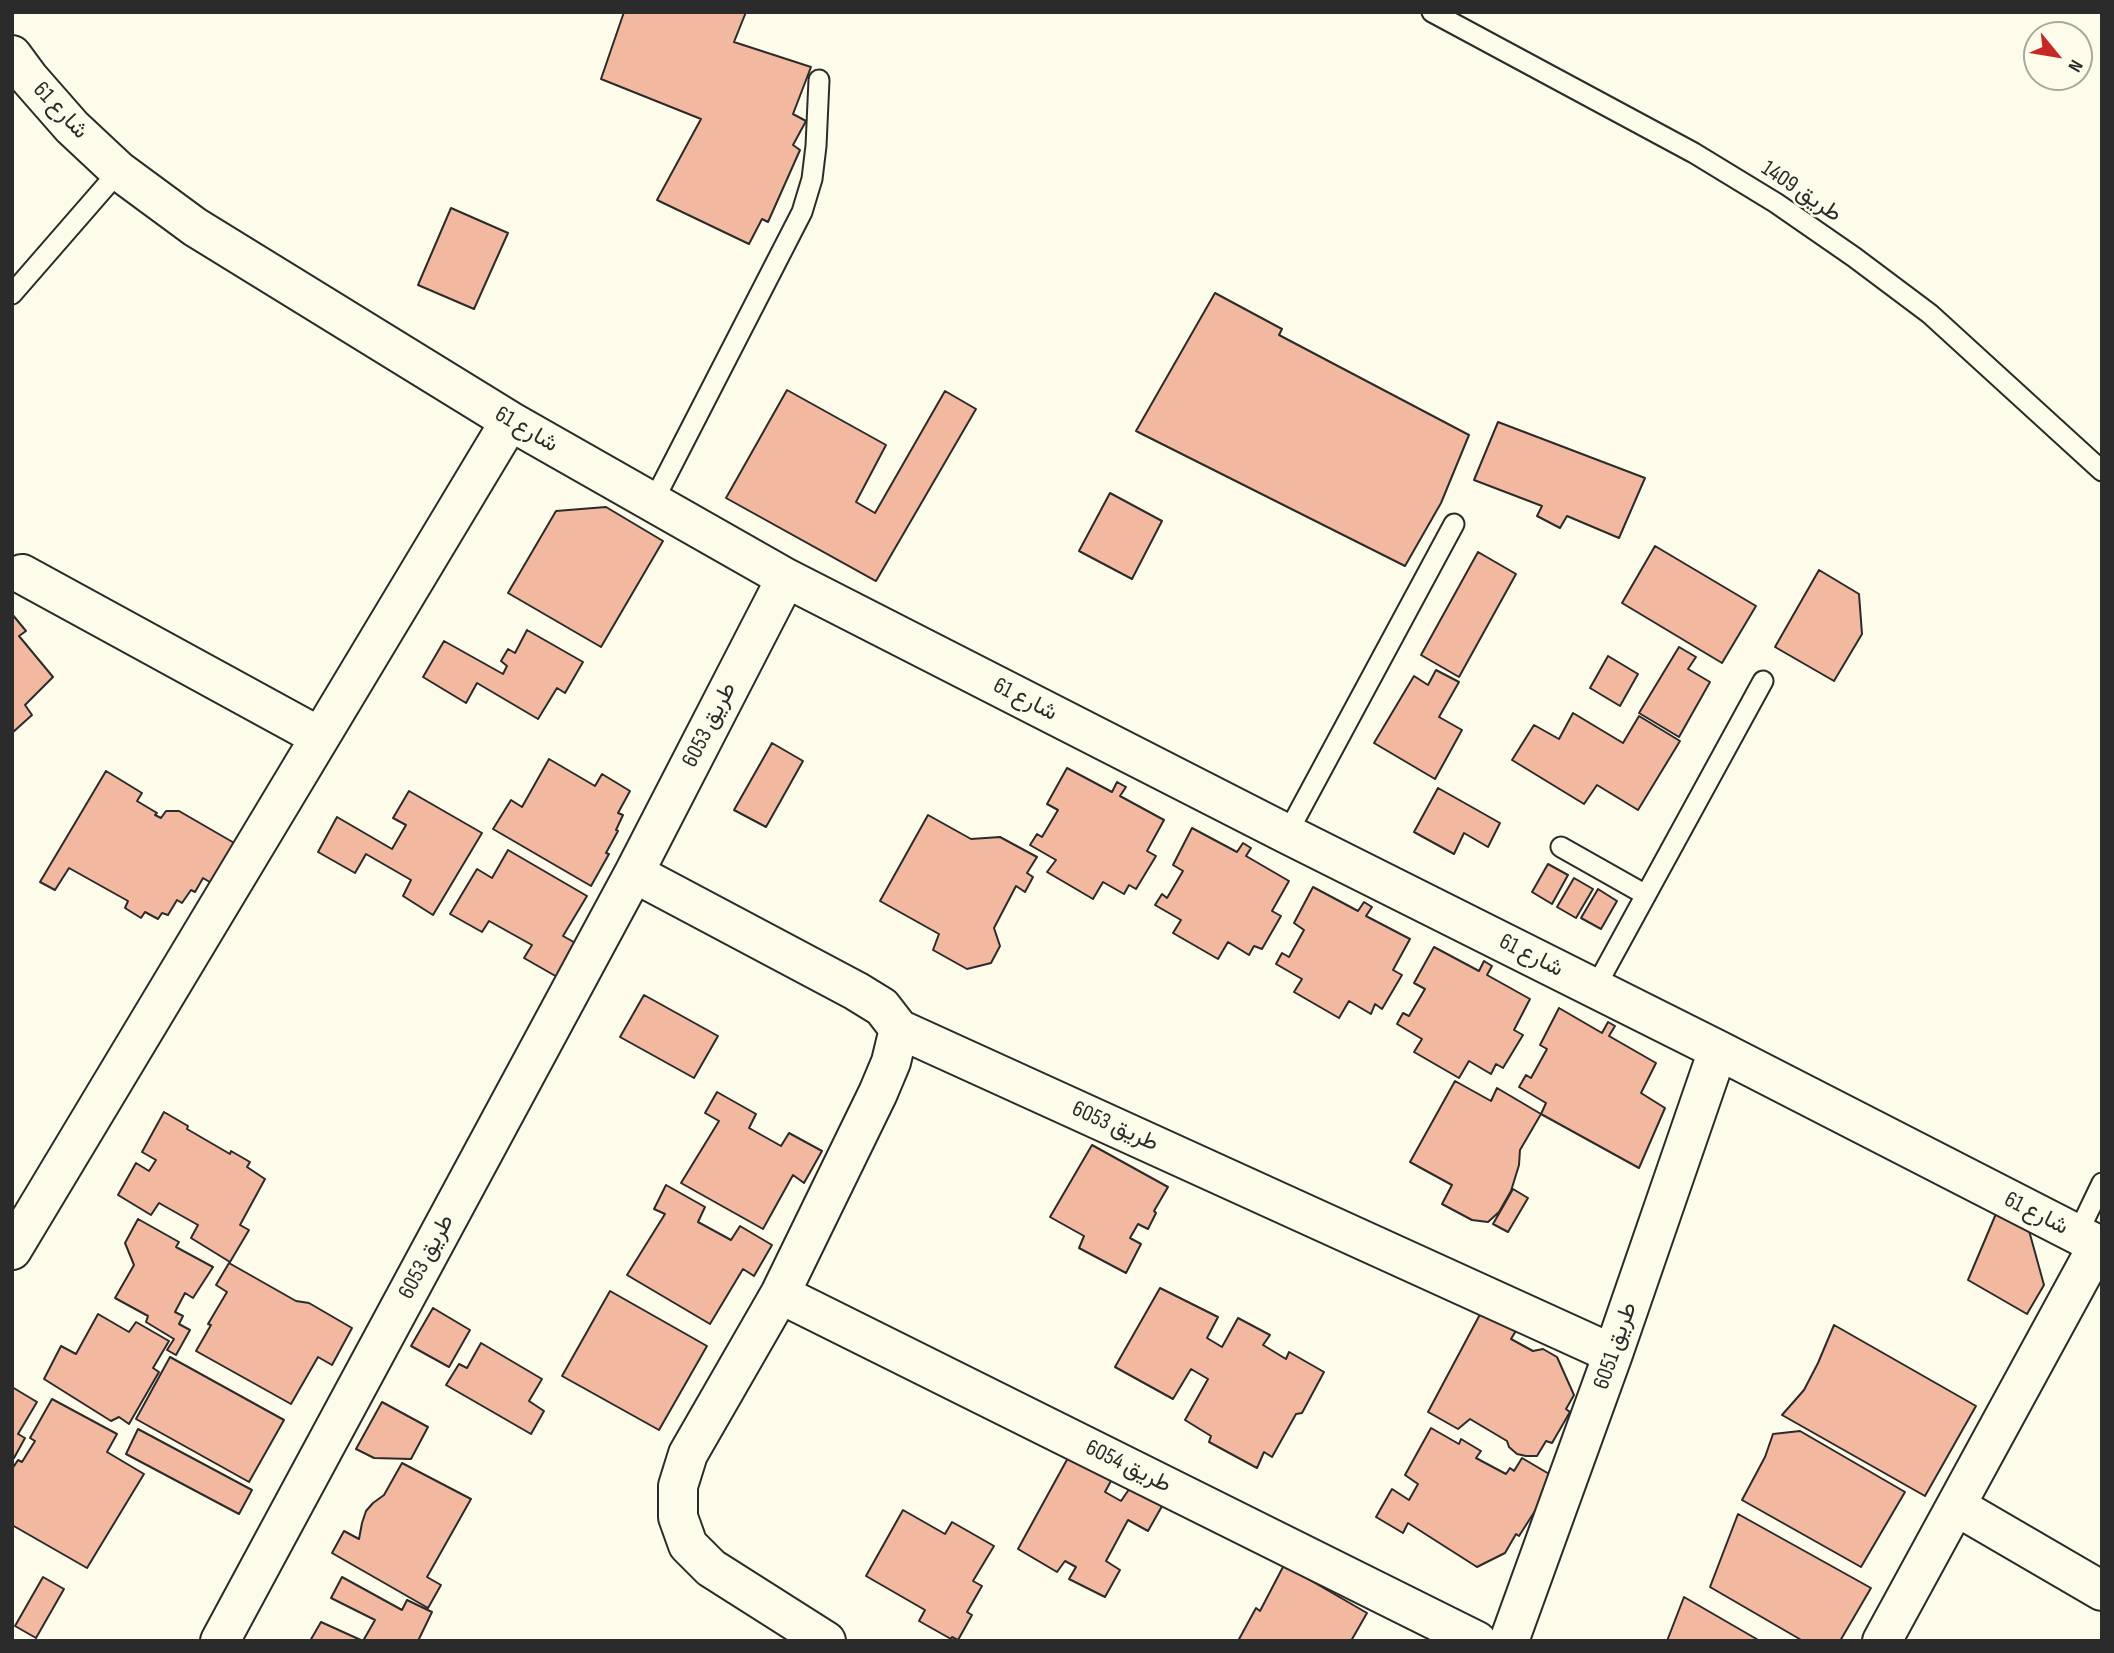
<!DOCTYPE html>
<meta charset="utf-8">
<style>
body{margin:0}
#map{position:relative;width:2114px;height:1653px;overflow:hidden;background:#fdfbea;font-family:"Sofia Sans Condensed",sans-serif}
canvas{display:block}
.frame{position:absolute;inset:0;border:14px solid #2b2b2b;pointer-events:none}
.north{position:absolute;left:2023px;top:21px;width:70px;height:70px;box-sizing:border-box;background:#fdfbea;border:2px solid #a9a89e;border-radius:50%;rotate:120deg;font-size:19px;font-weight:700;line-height:28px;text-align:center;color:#2b2b2b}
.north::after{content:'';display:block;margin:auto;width:24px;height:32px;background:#c62828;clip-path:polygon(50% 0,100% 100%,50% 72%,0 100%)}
</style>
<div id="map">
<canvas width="2114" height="1653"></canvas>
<div class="frame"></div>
<div class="north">N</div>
</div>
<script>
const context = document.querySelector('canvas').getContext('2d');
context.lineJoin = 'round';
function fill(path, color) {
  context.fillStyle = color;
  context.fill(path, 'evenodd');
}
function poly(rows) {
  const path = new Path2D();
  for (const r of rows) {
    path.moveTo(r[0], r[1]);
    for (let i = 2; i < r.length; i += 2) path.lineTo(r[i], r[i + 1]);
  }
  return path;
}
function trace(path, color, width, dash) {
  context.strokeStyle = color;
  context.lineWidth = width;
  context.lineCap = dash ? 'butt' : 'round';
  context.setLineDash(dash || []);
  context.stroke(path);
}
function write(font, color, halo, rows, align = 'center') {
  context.font = font + ' "Sofia Sans Condensed",Vazirmatn,sans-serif';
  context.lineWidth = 5;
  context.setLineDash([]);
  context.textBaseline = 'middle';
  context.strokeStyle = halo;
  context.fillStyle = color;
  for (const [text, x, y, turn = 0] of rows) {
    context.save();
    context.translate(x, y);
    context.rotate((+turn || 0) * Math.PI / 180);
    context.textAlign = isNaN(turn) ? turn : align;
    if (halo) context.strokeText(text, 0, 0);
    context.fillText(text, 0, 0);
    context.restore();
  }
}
const building = poly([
 [624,12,746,12,734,42,811,67,793,114,806,121,793,145,800,150,768,222,762,219,749,244,657,200,701,119,601,79,624,12],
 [451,208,508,233,474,309,418,285,451,208],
 [1215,293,1282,329,1279,335,1469,435,1441,503,1405,566,1136,431,1215,293],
 [787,390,886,445,856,502,875,513,945,391,976,409,876,581,726,498,787,390],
 [1498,422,1645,478,1619,538,1567,516,1560,528,1537,516,1542,506,1474,480,1498,422],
 [1110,493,1162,521,1132,579,1079,551,1110,493],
 [606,507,663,541,601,647,508,593,556,511,606,507],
 [1655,546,1756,606,1722,663,1622,603,1655,546],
 [1478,552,1516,574,1459,677,1421,655,1478,552],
 [1819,570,1859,594,1862,634,1834,681,1775,647,1819,570],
 [12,614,26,631,19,636,53,677,25,705,32,715,12,733,12,614],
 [527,630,583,662,565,693,557,688,538,719,477,683,466,703,423,677,444,641,503,674,507,666,501,661,508,649,515,653,527,630],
 [1679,647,1696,657,1688,669,1710,682,1679,737,1639,713,1679,647],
 [1608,656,1638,674,1620,706,1590,688,1608,656],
 [1436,670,1459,682,1439,717,1462,730,1435,779,1374,743,1414,676,1428,685,1436,670],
 [1573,713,1623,743,1639,716,1680,741,1638,810,1597,785,1584,804,1512,760,1534,725,1559,739,1573,713],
 [772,743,803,761,766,827,734,810,772,743],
 [549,759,595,786,602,774,630,791,618,813,623,815,616,830,618,831,606,853,609,854,591,886,493,829,511,800,522,807,549,759],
 [1067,768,1112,792,1117,782,1126,787,1120,796,1164,820,1147,851,1156,856,1136,889,1129,885,1124,894,1103,882,1093,899,1047,872,1056,860,1030,845,1037,834,1042,837,1058,810,1047,804,1067,768],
 [106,771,142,793,137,801,157,813,155,815,161,818,166,811,179,811,236,844,213,884,203,878,195,892,191,890,182,903,177,900,168,915,162,913,158,919,145,912,141,918,125,908,128,901,69,868,55,890,40,882,106,771],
 [1438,788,1500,823,1488,847,1464,833,1454,854,1414,832,1438,788],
 [409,791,482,833,433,915,403,896,411,880,366,854,355,873,318,852,337,817,392,849,406,825,393,818,409,791],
 [928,815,971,839,1000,837,1037,857,1027,873,1033,877,1025,892,1016,886,994,928,1000,946,991,963,967,969,933,950,939,934,880,901,928,815],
 [1192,828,1237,852,1243,843,1251,848,1246,856,1289,881,1272,911,1281,916,1262,949,1254,946,1249,955,1228,942,1218,959,1173,933,1181,920,1155,905,1162,894,1167,898,1183,871,1173,865,1192,828],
 [508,850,587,896,563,936,579,945,559,978,524,958,532,945,489,921,482,932,450,914,477,869,492,878,508,850],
 [1548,864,1568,875,1552,904,1532,892,1548,864],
 [1574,878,1593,889,1576,918,1557,907,1574,878],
 [1313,887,1358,911,1364,902,1372,907,1366,916,1410,939,1393,970,1402,975,1382,1009,1375,1004,1371,1014,1349,1001,1339,1018,1294,992,1302,979,1276,964,1282,953,1289,957,1304,930,1294,923,1313,887],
 [1598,889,1617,901,1601,929,1581,918,1598,889],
 [1434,947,1479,971,1484,961,1492,966,1487,975,1530,999,1514,1030,1523,1035,1503,1068,1496,1064,1491,1074,1469,1061,1459,1078,1414,1052,1422,1039,1397,1024,1403,1013,1409,1016,1425,989,1414,983,1434,947],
 [644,995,718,1036,694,1078,620,1037,644,995],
 [1559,1008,1602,1033,1608,1022,1615,1026,1609,1036,1656,1063,1641,1093,1665,1108,1639,1168,1541,1114,1546,1103,1519,1087,1526,1075,1531,1078,1547,1049,1540,1045,1559,1008],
 [1455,1081,1491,1101,1497,1088,1541,1114,1520,1150,1519,1165,1511,1191,1499,1212,1488,1222,1472,1220,1442,1204,1452,1185,1410,1162,1455,1081],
 [717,1092,756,1114,749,1128,781,1146,789,1133,822,1151,804,1183,793,1175,763,1229,681,1183,719,1121,705,1113,717,1092],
 [164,1112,188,1126,187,1129,230,1154,231,1151,250,1162,247,1167,265,1179,240,1225,249,1230,230,1262,191,1238,198,1225,159,1203,151,1215,118,1195,136,1163,149,1171,156,1160,142,1152,164,1112],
 [1092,1145,1168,1187,1154,1211,1156,1213,1148,1229,1138,1224,1130,1238,1141,1244,1126,1273,1079,1248,1084,1236,1050,1217,1092,1145],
 [666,1185,705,1207,698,1222,731,1240,740,1226,772,1245,754,1276,743,1269,710,1324,627,1275,665,1214,654,1209,666,1185],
 [1513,1189,1528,1198,1508,1232,1493,1224,1513,1189],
 [1998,1209,2028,1227,2044,1285,2027,1314,1968,1280,1998,1209],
 [138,1219,179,1242,176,1247,213,1267,193,1298,185,1293,175,1312,183,1316,179,1324,190,1330,176,1355,167,1350,174,1339,146,1322,148,1316,115,1298,134,1265,125,1243,138,1219],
 [229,1263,296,1301,309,1303,352,1328,332,1365,318,1357,291,1404,196,1351,211,1325,208,1324,227,1292,216,1285,229,1263],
 [1160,1288,1218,1317,1207,1338,1222,1347,1238,1318,1270,1335,1263,1345,1286,1359,1289,1352,1324,1372,1302,1413,1296,1414,1272,1457,1264,1452,1257,1468,1209,1442,1211,1436,1185,1420,1208,1379,1191,1369,1173,1399,1115,1367,1160,1288],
 [610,1291,707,1346,659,1430,562,1376,610,1291],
 [1485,1305,1520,1324,1511,1339,1533,1351,1543,1349,1557,1357,1574,1395,1566,1409,1570,1412,1552,1443,1546,1441,1537,1456,1526,1456,1517,1454,1509,1447,1507,1441,1470,1419,1458,1429,1428,1412,1485,1305],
 [433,1308,470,1330,449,1367,411,1346,433,1308],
 [98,1314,129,1332,136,1322,169,1341,153,1368,159,1372,129,1424,119,1417,111,1421,44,1379,61,1346,76,1354,98,1314],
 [1834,1325,1976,1406,1925,1496,1782,1415,1804,1390,1818,1363,1834,1325],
 [481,1343,542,1379,529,1401,544,1411,531,1434,446,1385,459,1364,467,1368,481,1343],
 [170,1357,284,1420,249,1482,136,1419,170,1357],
 [12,1387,37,1402,18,1434,25,1438,14,1458,12,1457,12,1387],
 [52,1399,117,1434,107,1452,144,1474,87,1568,12,1525,12,1469,18,1460,22,1462,35,1441,30,1438,52,1399],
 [382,1402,428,1427,411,1459,374,1458,356,1449,382,1402],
 [1431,1428,1459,1444,1461,1439,1481,1451,1476,1458,1506,1474,1510,1468,1514,1471,1522,1458,1556,1478,1519,1536,1516,1534,1505,1553,1477,1567,1408,1523,1403,1533,1376,1517,1392,1489,1409,1500,1418,1484,1405,1475,1431,1428],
 [138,1429,252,1490,239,1514,126,1454,138,1429],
 [1800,1431,1905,1492,1861,1567,1742,1500,1765,1457,1773,1434,1800,1431],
 [1069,1456,1112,1479,1105,1492,1121,1501,1134,1482,1166,1499,1148,1531,1128,1520,1106,1561,1120,1570,1105,1597,1069,1579,1076,1567,1065,1561,1057,1572,1018,1549,1069,1456],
 [402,1463,471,1499,427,1577,441,1585,428,1608,332,1553,344,1531,359,1539,362,1523,366,1511,373,1503,384,1495,402,1463],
 [903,1510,945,1534,952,1522,994,1546,973,1581,982,1586,967,1612,972,1615,958,1640,952,1637,951,1639,919,1621,925,1610,866,1576,903,1510],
 [1738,1514,1871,1588,1840,1641,1803,1641,1710,1587,1738,1514],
 [1284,1565,1367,1613,1351,1641,1238,1641,1256,1608,1260,1611,1284,1565],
 [43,1577,64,1589,36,1638,15,1626,43,1577],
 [342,1577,402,1610,407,1600,432,1612,418,1641,310,1641,321,1622,363,1641,375,1620,331,1598,342,1577],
 [1684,1597,1760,1641,1667,1641,1684,1597]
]);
fill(building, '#f2b8a0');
trace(building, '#2b2b2b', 2);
const lane = poly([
 [1432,12,1694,153,1776,203,1854,257,1930,314,2102,471],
 [12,294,119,171],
 [653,502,802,212,812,179,816,146,819,80],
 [1287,834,1454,524],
 [1561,847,1646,895],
 [1595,988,1763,681],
 [2077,1235,2102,1183]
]);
const street = poly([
 [12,55,29,78,72,127,119,171,195,227,510,421,786,578,1287,834,1718,1050,2102,1247],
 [22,574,320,737],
 [634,873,856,991,882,1007,899,1029,1613,1354],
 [12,1250,510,421],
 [780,1294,1477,1641],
 [1956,1506,2102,1591],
 [220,1641,634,873,786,578],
 [826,1641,711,1568,688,1545,678,1517,678,1486,688,1454,780,1294,878,1093,891,1062,899,1029],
 [1509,1641,1613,1354,1718,1050],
 [1882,1641,2098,1245]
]);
trace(lane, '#2b2b2b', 23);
trace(street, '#2b2b2b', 42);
trace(lane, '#fdfbea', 19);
trace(street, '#fdfbea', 38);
write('23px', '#2b2b2b', '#fdfbea', [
 ["شارع 61",60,111,47],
 ["طريق 1409",1801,192,34],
 ["شارع 61",526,430,30],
 ["شارع 61",1025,700,27],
 ["طريق 6053",710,725,-63],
 ["شارع 61",1531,956,27],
 ["طريق 6053",1115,1127,24],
 ["شارع 61",2036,1214,27],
 ["طريق 6053",427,1257,-62],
 ["طريق 6051",1616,1346,-71],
 ["طريق 6054",1128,1467,26]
]);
</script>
